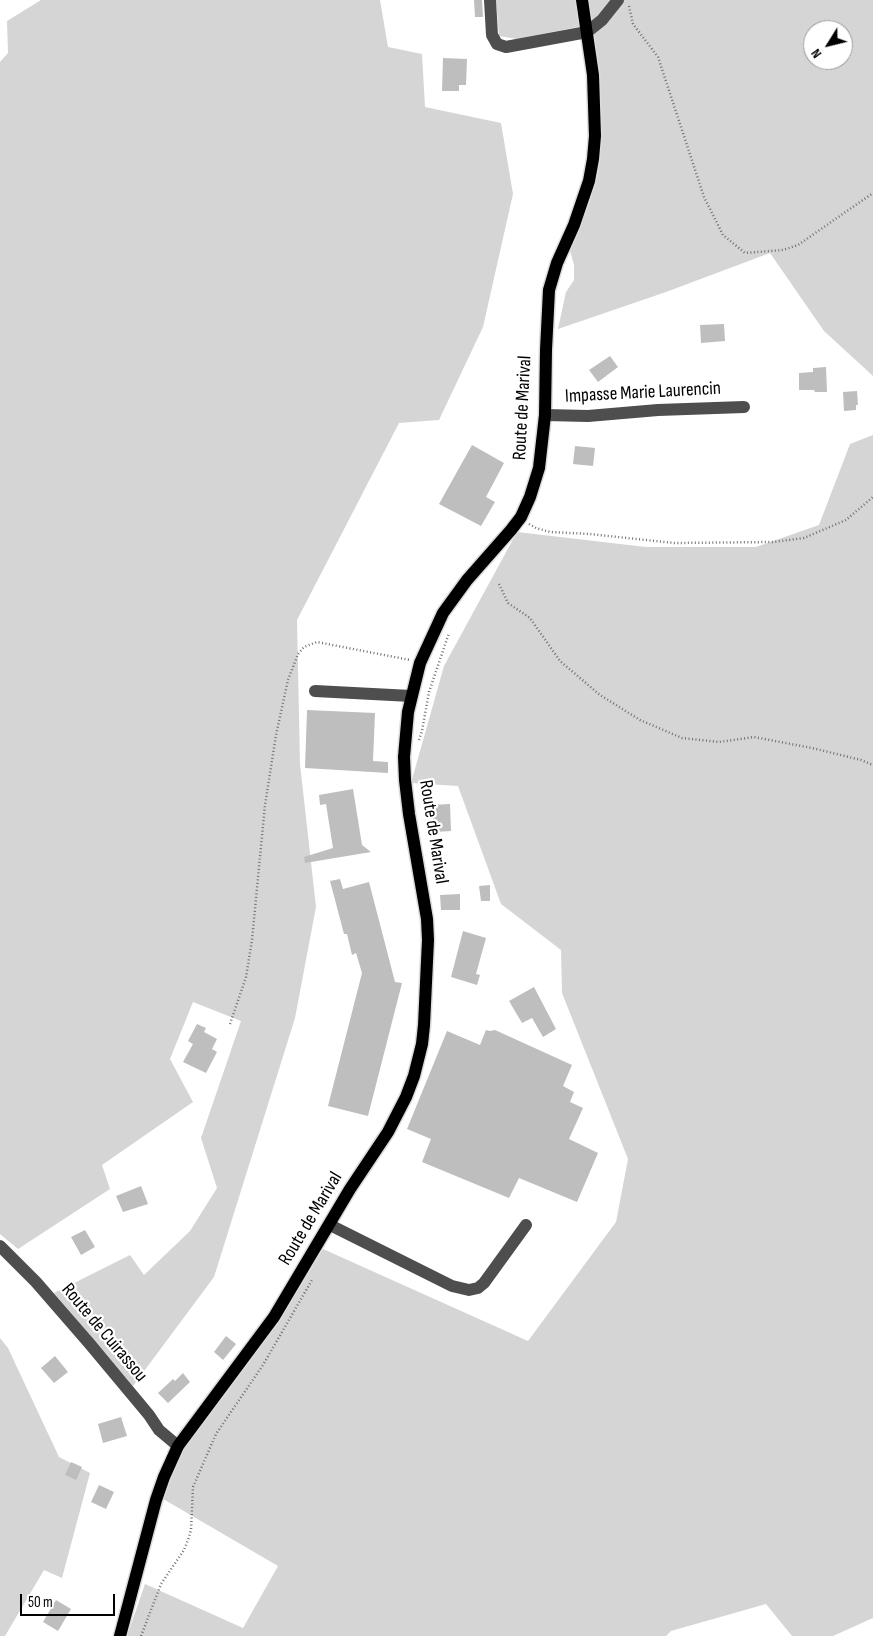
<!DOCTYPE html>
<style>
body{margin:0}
#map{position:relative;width:873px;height:1636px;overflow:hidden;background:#fff;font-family:"Sofia Sans Condensed",sans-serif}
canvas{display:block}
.north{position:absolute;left:803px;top:20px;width:50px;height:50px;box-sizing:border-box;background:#fff;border:1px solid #999;border-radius:50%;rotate:234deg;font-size:14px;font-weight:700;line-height:20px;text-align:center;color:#000}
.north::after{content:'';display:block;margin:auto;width:18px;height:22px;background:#000;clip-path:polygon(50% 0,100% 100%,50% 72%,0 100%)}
.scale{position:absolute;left:20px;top:1594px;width:95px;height:22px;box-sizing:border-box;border:2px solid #000;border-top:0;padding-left:6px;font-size:15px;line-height:18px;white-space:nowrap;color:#000;-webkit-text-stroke:4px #fff;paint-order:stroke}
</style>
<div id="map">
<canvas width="873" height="1636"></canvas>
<div class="north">N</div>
<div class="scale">50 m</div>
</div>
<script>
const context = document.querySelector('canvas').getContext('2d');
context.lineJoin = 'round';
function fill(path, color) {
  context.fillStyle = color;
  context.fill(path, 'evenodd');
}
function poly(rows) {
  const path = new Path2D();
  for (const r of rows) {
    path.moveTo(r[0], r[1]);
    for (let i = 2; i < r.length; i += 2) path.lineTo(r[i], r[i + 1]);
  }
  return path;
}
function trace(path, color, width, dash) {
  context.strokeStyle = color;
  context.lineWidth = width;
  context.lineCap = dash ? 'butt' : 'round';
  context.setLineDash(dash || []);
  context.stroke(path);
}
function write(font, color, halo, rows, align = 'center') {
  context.font = font + ' "Sofia Sans Condensed",sans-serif';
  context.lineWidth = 4.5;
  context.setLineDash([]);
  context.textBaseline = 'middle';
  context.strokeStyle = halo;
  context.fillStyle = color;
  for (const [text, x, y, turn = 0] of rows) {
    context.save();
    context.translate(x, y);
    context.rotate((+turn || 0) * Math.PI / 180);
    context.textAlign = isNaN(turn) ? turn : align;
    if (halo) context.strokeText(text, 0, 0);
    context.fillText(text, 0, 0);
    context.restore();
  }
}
fill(poly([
 [41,0,380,0,388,47,422,54,425,107,501,123,513,194,483,327,439,420,399,423,297,620,300,764,316,907,295,1018,214,1277,133,1386,54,1293,130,1255,144,1275,190,1231,217,1188,201,1138,241,1021,193,1002,170,1059,193,1102,102,1165,110,1189,18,1249,0,1234,0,62,8,53,7,21],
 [496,0,873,0,873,376,824,331,770,253,666,292,558,329,566,292,574,280,574,265,570,251,590,201,598,174,601,128,599,88,588,25,517,39,499,36],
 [813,30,843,30,843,60,813,60],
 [873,435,873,1618,833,1636,792,1636,766,1604,671,1631,666,1636,127,1636,145,1584,243,1628,278,1566,158,1496,163,1474,280,1319,323,1249,528,1341,616,1222,628,1159,562,993,561,950,501,904,458,786,411,783,444,666,517,532,646,547,756,547,819,525,850,444],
 [0,1338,8,1348,59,1457,90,1473,62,1578,44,1570,5,1636,0,1636]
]), '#d5d5d5');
fill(poly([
 [474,0,482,0,483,17,475,17],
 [443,58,467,59,466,85,459,85,459,91,442,91],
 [724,324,725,341,701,343,700,325],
 [610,356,618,367,598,382,589,370],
 [826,367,827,392,815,392,814,390,799,390,799,373,813,372,813,368],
 [857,391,858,405,856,405,856,410,844,411,843,392],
 [472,445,504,463,486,497,495,502,481,526,439,504],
 [575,446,595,448,593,466,573,464],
 [307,710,375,713,373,761,388,762,388,773,305,768],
 [353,789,362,845,371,852,305,863,304,857,333,848,326,804,320,805,319,795],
 [450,804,451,831,434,832,432,805],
 [340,879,343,889,369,882,395,982,402,983,368,1116,328,1106,362,973,356,953,352,955,347,934,344,934,330,881],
 [490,885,490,901,481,901,479,886],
 [460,894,460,910,441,910,440,895],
 [463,931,486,938,476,974,480,975,477,985,451,977],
 [534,987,556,1029,543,1037,532,1018,522,1023,509,1001],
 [197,1024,206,1028,204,1032,217,1039,212,1049,217,1052,206,1073,183,1062,193,1044,188,1041],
 [486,1030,490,1031,495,1030,572,1065,563,1086,574,1092,570,1102,583,1108,569,1139,598,1153,577,1202,519,1178,509,1198,422,1162,431,1139,407,1129,447,1031,480,1045],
 [141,1186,148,1204,123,1212,116,1196],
 [85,1230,95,1247,81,1255,71,1237],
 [226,1336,236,1344,223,1360,214,1352],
 [55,1356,68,1372,54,1383,41,1368],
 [183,1373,190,1382,168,1403,158,1393,173,1379,175,1381],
 [121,1417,127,1436,103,1443,98,1424],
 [71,1462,82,1467,76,1480,65,1475],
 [99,1485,114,1492,106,1509,91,1502],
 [56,1600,71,1609,58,1631,43,1622]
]), '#bebebe');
const major = poly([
 [120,1636,156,1500,164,1477,178,1446,274,1317,350,1189,388,1132,406,1097,414,1076,422,1044,424,1025,428,940,427,919,409,814,405,780,404,757,408,712,420,663,443,613,467,580,511,530,521,517,530,497,539,468,545,415,546,350,549,290,557,263,574,225,589,181,593,159,595,136,593,75,582,0]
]);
trace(major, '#dbdbdb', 15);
trace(poly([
 [629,6,633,24,658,57,704,197,723,235,745,253,783,250,798,245,873,193],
 [529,524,536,528,550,532,590,534,674,543,773,542,804,538,846,520,873,497],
 [499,584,508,603,530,618,560,661,600,695,640,720,682,738,719,742,754,737,812,748,861,760,873,765],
 [419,740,422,731,429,692,449,633],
 [230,1024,246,977,252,940,265,805,276,735,288,680,298,654,304,647,317,642,410,660],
 [141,1636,161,1584,184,1550,188,1540,191,1530,193,1487,216,1434,263,1365,312,1280]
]), '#707070', 2.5, [1, 2.5]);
trace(poly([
 [490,0,492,35,497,44,506,47,587,32,602,20,618,0],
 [545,415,588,416,658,410,744,407],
 [315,691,411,696],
 [330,1225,452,1286,469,1290,478,1288,484,1283,526,1225],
 [0,1246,36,1282,89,1343,149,1415,159,1430,178,1446]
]), '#4e4e4e', 12);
trace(major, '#000', 12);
write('19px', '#000', '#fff', [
 ["Impasse Marie Laurencin",643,393,-3],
 ["Route de Marival",523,408,-87],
 ["Route de Marival",433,832,81],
 ["Route de Marival",311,1219,-59],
 ["Route de Cuirassou",104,1333,50]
]);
</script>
